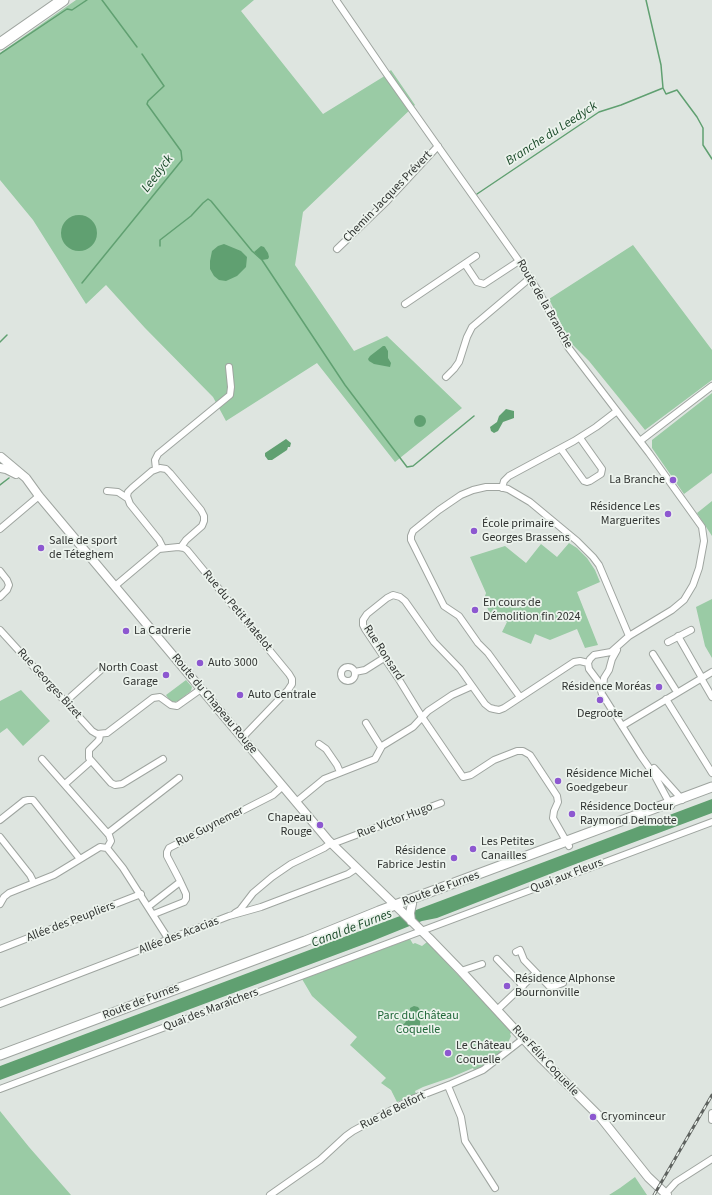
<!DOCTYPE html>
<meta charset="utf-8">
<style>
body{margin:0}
canvas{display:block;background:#dee5e0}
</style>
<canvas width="712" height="1195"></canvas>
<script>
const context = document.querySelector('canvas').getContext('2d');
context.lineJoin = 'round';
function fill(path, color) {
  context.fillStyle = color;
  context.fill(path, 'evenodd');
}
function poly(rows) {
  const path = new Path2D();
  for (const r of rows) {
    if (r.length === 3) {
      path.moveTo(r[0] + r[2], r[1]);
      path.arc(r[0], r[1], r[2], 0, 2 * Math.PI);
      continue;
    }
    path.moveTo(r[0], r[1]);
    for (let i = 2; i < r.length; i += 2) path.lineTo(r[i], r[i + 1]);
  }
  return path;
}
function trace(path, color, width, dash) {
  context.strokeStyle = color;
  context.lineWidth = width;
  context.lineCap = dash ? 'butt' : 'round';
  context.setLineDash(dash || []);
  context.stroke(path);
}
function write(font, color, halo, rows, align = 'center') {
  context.font = font + ' "Source Sans 3",sans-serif';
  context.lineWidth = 3.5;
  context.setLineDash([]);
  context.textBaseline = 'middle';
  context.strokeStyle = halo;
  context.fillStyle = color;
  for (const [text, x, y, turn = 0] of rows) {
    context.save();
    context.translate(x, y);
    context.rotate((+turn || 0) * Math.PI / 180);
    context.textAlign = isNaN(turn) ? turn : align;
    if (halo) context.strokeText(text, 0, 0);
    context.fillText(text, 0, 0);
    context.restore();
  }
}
fill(poly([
 [76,0,254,0,241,11,323,114,383,77,391,70,415,105,303,212,295,265,354,351,387,336,462,408,395,462,317,363,226,421,213,397,145,328,106,285,86,304,33,220,0,180,0,53],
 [633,245,712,350,712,380,645,430,589,361,570,342,549,299],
 [712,393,712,473,684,494,652,448,652,440],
 [712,501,712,536,697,513],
 [569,543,577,548,587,558,595,570,600,582,577,592,598,645,585,648,577,629,550,640,535,634,531,644,502,632,507,622,490,615,484,599,486,593,470,557,505,546,526,563,541,544,557,557],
 [712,599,712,658,705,646,696,607],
 [186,680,192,687,191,691,178,701,175,702,170,701,166,695],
 [21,690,50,721,23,746,7,728,0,733,0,701],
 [410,939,413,944,415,943,422,946,427,942,512,1032,510,1034,511,1036,508,1043,510,1045,483,1066,474,1070,473,1068,452,1077,423,1087,415,1091,416,1094,397,1102,391,1090,381,1083,386,1078,350,1045,357,1037,312,996,302,979],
 [0,1111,29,1147,71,1195,0,1195],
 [635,1177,647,1195,609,1195,620,1188]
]), '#9acba5');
fill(poly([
 [79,233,18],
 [224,244,241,251,247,257,246,267,237,276,226,281,219,280,214,276,210,269,210,261,212,251,218,246],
 [261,246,264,247,268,253,269,257,268,259,262,260,254,252],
 [383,346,385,346,388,351,388,358,391,363,390,367,374,364,369,361,368,359,370,356],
 [506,409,514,411,514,418,503,422,498,431,494,433,491,431,490,427,497,422,499,416],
 [420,421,6],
 [286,439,291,443,290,447,288,447,287,450,272,460,268,460,265,456,265,453],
 [712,799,712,813,573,865,437,918,422,921,370,942,0,1080,0,1066],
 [414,1006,418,1007,421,1011,420,1025,416,1031,411,1034,408,1034,401,1029,402,1025,405,1023,407,1019,405,1016,402,1015,403,1013,411,1017,410,1008]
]), '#60a071');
trace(poly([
 [102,0,137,47],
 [0,54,67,9,72,10,87,0],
 [663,88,666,94,677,90,697,117,703,128,703,145,712,159],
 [477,194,599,112,621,105,663,88,661,65,646,0],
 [160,246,160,240,191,216,203,203,208,199,211,201,252,251,262,260,345,385,407,467,413,466,474,416],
 [82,283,182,160,181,151,147,104,148,101,164,86,142,54],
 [0,342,7,335],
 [0,485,9,478]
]), '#60a071', 1.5);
const street = poly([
 [336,0,386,73,519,261,540,294,568,347,649,453,702,527,704,541,699,568,693,585,684,600,672,610,629,636,611,652,594,655,590,659,588,663,589,669,598,681,602,694,641,756,655,776,671,806],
 [337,249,387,201,438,146],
 [465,264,477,282,484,284,519,261],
 [405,304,476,256],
 [446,377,454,369,459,362,467,337,472,327,530,278],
 [640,441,712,386],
 [561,449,584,481,587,482,590,481,601,474,602,469,580,438],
 [156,469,155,460,158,454,230,395,231,387,229,367],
 [502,488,504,481,509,476,574,441,596,427,617,411],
 [107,491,118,492,127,498],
 [0,529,39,496],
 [163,548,159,540,130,504,127,496,128,492,132,488,152,471,160,468,166,469,170,473,201,510,204,516,204,521,202,526,186,540,181,547],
 [0,571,7,580,9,585,7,590,0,597],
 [115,586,159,549,178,547,184,548,187,550,289,674,292,679,292,684,288,690,242,738],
 [0,630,92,731,97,734,107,733,153,698,160,697,171,705,177,706,201,689],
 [678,636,702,678],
 [668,642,691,630],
 [653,654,677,692],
 [348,674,7],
 [355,672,365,670,384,658],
 [701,678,712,697],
 [603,689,604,678,609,670,612,659,617,650],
 [520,697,488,653,478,643,459,616,444,606,411,540,411,536,413,531,439,510,461,495,473,490,486,487,500,487,508,489,530,502,577,541,593,557,599,565,629,636],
 [666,699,712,773],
 [65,702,103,668],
 [366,723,381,747],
 [622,726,712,672],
 [100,735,99,740,89,750,89,758,111,783,115,785,122,784,163,759],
 [319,744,326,749,337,765,340,772],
 [42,759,109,835,111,841,107,848],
 [654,768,679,796,682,800],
 [65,784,91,761],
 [296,802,324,779,375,759,382,746,413,727,428,711,452,695,472,686],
 [0,820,24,801,28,800,33,800,80,859],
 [108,833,179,778],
 [0,837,30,875,34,883],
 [332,844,441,803],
 [569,846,553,818,554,811,558,802,557,796,530,755,523,751,517,751,494,760,471,775,463,777,422,717,398,678,365,629,363,625,363,620,367,614,387,598,393,595,400,597,405,601,434,642,460,669,485,704,490,708,494,709,499,710,504,708,574,662,580,661,588,663],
 [107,848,123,868,169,940],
 [0,904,4,897,9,893,54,875,100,847,107,848],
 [149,906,180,882],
 [235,913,240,910,253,893,272,877,291,864,324,848,331,843],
 [154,914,184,902,186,899,186,894,179,879,167,856,167,852,169,848,273,795,283,786],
 [0,949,141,894],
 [516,952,520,950,524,960,549,986,552,987,563,983],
 [497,959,523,986],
 [461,971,482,964],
 [0,1004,229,916,261,907,348,874,357,868],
 [497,1010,536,973],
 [448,1086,461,1117,465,1141,495,1188],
 [0,1089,712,822],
 [712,1113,712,1120],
 [666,1193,676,1182,712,1159],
 [270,1195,320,1160,346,1136,353,1131,412,1099,451,1084,483,1070,523,1039]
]);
const secondary = poly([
 [1,457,26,478,39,496,328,840,429,938,461,971,542,1059,601,1118,648,1177,667,1195],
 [0,468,6,469,16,474],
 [411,921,410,913,412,904]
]);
const primary = poly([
 [0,1055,305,941,379,911,712,787]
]);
const highway = poly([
 [0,44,63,0]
]);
trace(street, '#9fa5a0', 8);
trace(secondary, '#9fa5a0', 10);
trace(primary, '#9fa5a0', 11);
trace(highway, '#9fa5a0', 13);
trace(street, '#fff', 6);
trace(secondary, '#fff', 8);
trace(primary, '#fff', 9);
trace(highway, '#fff', 11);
const rail = poly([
 [654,1195,712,1095]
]);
trace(rail, '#5e625f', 3);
trace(rail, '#ecf3ed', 1.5, [4.5]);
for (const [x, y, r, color] of [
 [673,480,4,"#8d58d0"],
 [668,514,4,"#8d58d0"],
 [474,531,4,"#8d58d0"],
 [41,548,4,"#8d58d0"],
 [475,610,4,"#8d58d0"],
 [126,631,4,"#8d58d0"],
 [200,663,4,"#8d58d0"],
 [166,675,4,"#8d58d0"],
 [659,687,4,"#8d58d0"],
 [240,695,4,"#8d58d0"],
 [600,700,4,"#8d58d0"],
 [558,781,4,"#8d58d0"],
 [572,814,4,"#8d58d0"],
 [320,825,4,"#8d58d0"],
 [473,849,4,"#8d58d0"],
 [454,858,4,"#8d58d0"],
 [507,986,4,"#8d58d0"],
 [448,1053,4,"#8d58d0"],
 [593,1117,4,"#8d58d0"]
]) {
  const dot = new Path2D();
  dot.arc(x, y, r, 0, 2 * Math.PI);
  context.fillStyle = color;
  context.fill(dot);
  trace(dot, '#ecf3ed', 1.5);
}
write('12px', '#313432', '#ecf3ed', [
 ["Chemin Jacques Prévert",388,197,-46],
 ["Route de la Branche",544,304,60],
 ["Rue du Petit Matelot",237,611,50],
 ["Rue Ronsard",383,653,57],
 ["Rue Georges Bizet",49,684,48],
 ["Route du Chapeau Rouge",214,704,50],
 ["Rue Victor Hugo",395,821,-21],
 ["Rue Guynemer",210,827,-27],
 ["Quai aux Fleurs",567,876,-21],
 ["Route de Furnes",441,889,-20],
 ["Allée des Peupliers",71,922,-21],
 ["Allée des Acacias",179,936,-21],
 ["Route de Furnes",141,1002,-21],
 ["Quai des Maraîchers",211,1010,-21],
 ["Rue Félix Coquelle",545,1061,47],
 ["Rue de Belfort",393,1111,-26]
]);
write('12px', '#313432', '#ecf3ed', [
 ["La Branche",665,480,"right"],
 ["Résidence Les",660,507,"right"],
 ["Marguerites",660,521,"right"],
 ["École primaire",482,524],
 ["Georges Brassens",482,538],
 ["Salle de sport",49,541],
 ["de Téteghem",49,555],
 ["En cours de",483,603],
 ["Démolition fin 2024",483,617],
 ["La Cadrerie",134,631],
 ["Auto 3000",208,663],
 ["North Coast",158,668,"right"],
 ["Garage",158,682,"right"],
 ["Résidence Moréas",651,687,"right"],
 ["Auto Centrale",248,695],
 ["Degroote",600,714,"center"],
 ["Résidence Michel",566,774],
 ["Goedgebeur",566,788],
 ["Résidence Docteur",580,807],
 ["Raymond Delmotte",580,821],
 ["Chapeau",312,818,"right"],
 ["Rouge",312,832,"right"],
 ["Les Petites",481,842],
 ["Canailles",481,856],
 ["Résidence",446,851,"right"],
 ["Fabrice Jestin",446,865,"right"],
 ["Résidence Alphonse",515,979],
 ["Bournonville",515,993],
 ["Le Château",456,1046],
 ["Coquelle",456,1060],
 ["Cryominceur",601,1117]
], 'left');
write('12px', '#206739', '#ecf3ed', [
 ["Parc du Château",418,1016],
 ["Coquelle",418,1030]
]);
write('italic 13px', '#1a4a29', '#ecf3ed', [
 ["Branche du Leedyck",552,134,-33],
 ["Leedyck",158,174,-53],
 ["Canal de Furnes",352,929,-21]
]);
</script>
